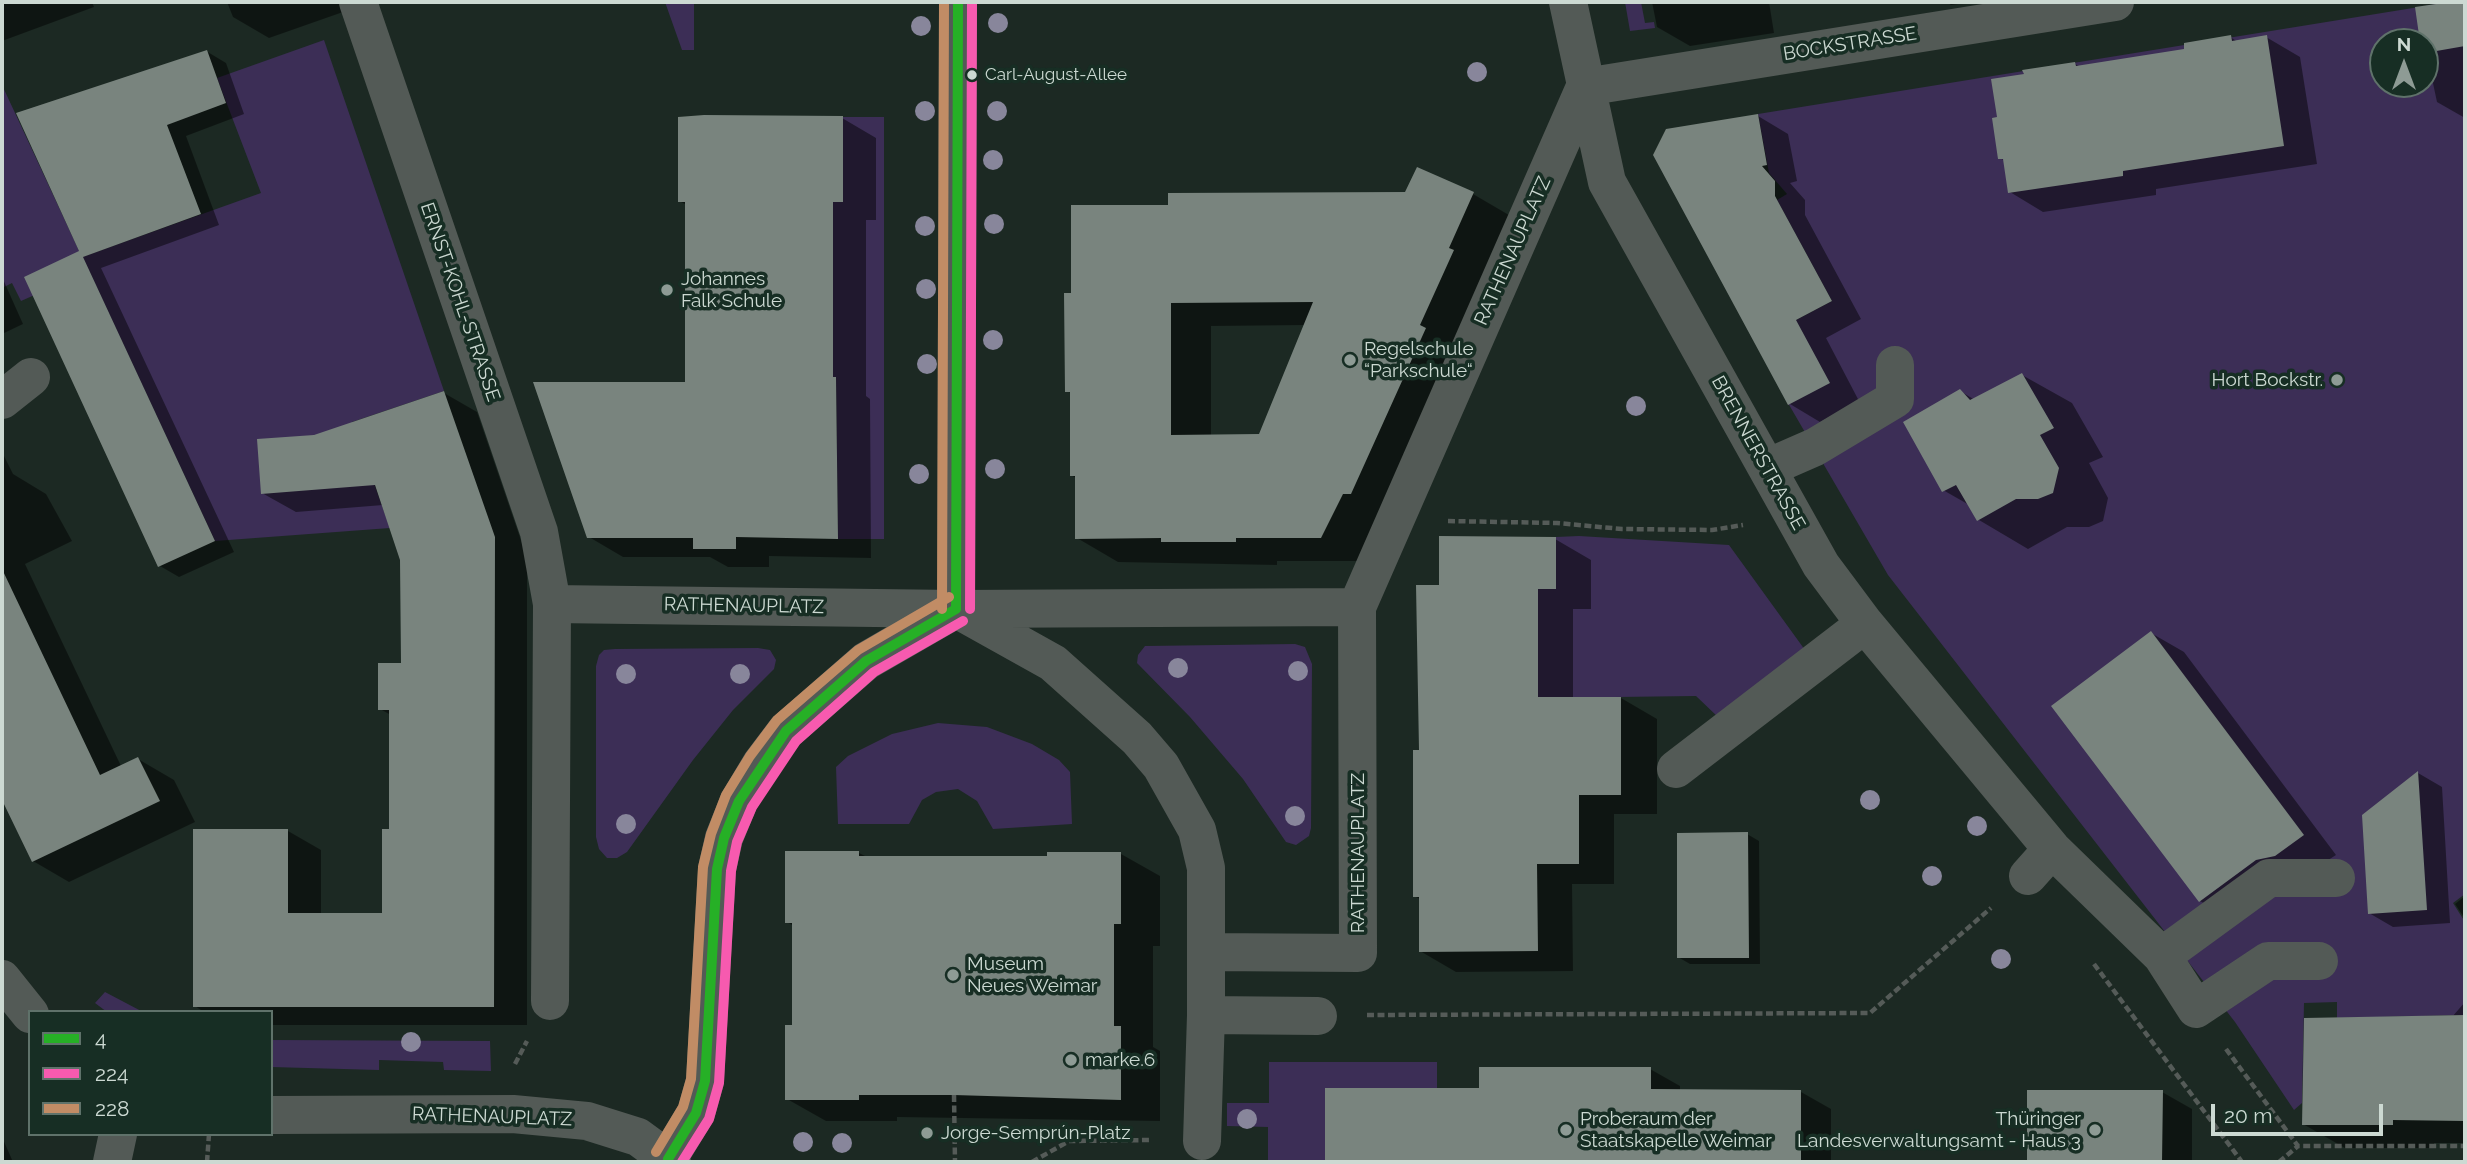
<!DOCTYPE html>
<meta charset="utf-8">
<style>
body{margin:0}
#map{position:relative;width:2467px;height:1164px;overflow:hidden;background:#1c2923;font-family:Raleway,sans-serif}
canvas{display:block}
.frame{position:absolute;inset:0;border:4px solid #ccd9d2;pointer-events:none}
.legend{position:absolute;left:28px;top:1010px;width:245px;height:126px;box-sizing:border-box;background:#172e24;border:2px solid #5f726a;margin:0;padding:9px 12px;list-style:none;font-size:21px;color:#ccd9d2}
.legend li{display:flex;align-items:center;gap:14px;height:35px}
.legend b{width:35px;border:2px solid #5f726a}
.north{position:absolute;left:2369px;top:28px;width:70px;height:70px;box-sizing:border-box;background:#172e24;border:2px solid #5f726a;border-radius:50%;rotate:0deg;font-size:19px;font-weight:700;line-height:28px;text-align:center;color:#ccd9d2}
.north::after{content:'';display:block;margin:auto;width:24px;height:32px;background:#8e9b95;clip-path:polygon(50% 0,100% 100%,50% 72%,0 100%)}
.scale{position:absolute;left:2211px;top:1104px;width:172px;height:32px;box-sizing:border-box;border:4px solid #ccd9d2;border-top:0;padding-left:9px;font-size:21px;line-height:24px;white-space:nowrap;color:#ccd9d2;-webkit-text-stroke:5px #172e24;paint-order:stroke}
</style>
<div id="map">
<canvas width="2467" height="1164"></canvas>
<div class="frame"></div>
<ul class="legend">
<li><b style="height:9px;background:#26b026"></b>4</li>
<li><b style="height:9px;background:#f75aaf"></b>224</li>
<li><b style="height:9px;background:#c18c65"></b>228</li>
</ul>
<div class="north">N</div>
<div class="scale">20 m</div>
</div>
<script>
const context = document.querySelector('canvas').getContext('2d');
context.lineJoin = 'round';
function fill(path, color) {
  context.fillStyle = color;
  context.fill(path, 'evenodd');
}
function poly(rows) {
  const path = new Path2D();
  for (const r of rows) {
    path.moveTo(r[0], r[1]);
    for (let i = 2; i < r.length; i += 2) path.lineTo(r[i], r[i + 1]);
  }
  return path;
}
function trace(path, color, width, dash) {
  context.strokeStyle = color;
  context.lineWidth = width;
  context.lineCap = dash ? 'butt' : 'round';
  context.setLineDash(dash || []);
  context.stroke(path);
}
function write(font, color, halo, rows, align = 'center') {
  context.font = font + ' Raleway,sans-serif';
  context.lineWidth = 7;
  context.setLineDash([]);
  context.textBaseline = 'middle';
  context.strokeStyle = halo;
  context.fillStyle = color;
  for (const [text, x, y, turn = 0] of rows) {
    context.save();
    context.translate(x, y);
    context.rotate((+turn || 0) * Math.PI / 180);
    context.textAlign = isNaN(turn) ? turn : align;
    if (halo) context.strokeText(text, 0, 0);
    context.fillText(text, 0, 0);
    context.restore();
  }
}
fill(poly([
 [665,2,694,2,694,50,682,50],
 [1625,2,1641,2,1645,23,1654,22,1655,28,1630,31],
 [2450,2,2465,2,2465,894,2453,903,2465,922,2465,1015,2337,1018,2337,1002,2304,1003,2302,1103,2294,1110,2235,1022,1888,575,1781,391,1796,320,1832,301,1777,200,1787,194,1769,173,1758,114],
 [2383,42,2425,42,2425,84,2383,84],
 [324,40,444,391,352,422,390,528,215,541,89,271,21,301,12,283,2,288,2,85,82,257,261,193,217,78],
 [843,117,884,117,884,539,838,539,836,378,833,377,833,202,842,202],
 [1579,536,1729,545,1805,650,1719,718,1696,696,1536,698,1538,589,1556,537],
 [1295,644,1305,647,1312,664,1311,828,1309,836,1296,845,1286,842,1243,779,1190,717,1137,663,1138,655,1145,646],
 [758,648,770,650,776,660,774,669,733,710,693,760,627,852,617,858,607,858,599,849,596,837,596,666,599,655,604,650,615,649],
 [938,723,987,727,1032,744,1059,760,1070,772,1072,824,993,829,977,801,958,789,936,792,922,800,909,824,838,824,836,767,848,756,892,734],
 [105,992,143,1012,107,1012,95,1003],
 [271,1040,490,1041,491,1071,444,1070,443,1062,379,1060,379,1070,271,1067],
 [1269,1062,1437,1062,1437,1088,1325,1088,1325,1162,1268,1162,1268,1127,1227,1126,1227,1103,1269,1103]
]), '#3c2e56');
fill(poly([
 [2,2,92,2,94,7,2,41],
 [227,2,340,2,343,12,269,38,233,17],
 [1652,2,1769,2,1774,33,1690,46,1657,27],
 [1946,2,1972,2,1951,5],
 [2462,2,2465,4,2465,118,2437,102,2417,8],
 [2230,37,2238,42,2266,37,2300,57,2317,164,2156,189,2156,195,2043,212,2010,192,2005,161,2000,158,2075,64,2081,67,2186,50],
 [206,51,226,63,244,114,186,136,219,225,101,268,234,552,179,577,160,566,81,251],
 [1758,116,1788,134,1797,181,1790,183,1805,200,1805,215,1861,319,1826,338,1859,401,1820,422,1790,404,1655,155],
 [842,118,876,138,876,220,866,220,866,396,870,399,871,558,769,556,769,567,728,567,710,557,623,557,589,537,686,384,687,205,679,201],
 [1473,194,1514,218,1362,561,1277,561,1277,565,1118,562,1077,538,1076,478,1071,475,1071,393,1067,391,1073,294,1169,207],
 [1306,325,1260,435,1211,436,1211,326],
 [2,277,23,324,2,334],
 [2022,375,2072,403,2103,457,2089,463,2108,498,2103,521,2089,527,2067,527,2028,549,1979,520,1971,506,1943,490,1960,391,1975,400],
 [444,393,477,412,527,558,527,1025,271,1025,271,1012,204,1012,195,1006,288,831,321,850,321,915,384,915,391,831,391,715,380,709,403,665,401,560,383,505,296,512,262,493,314,437],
 [2,452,13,474,46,494,72,541,25,564,121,766,138,759,174,780,195,822,69,882,33,861,2,796],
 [1555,539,1591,560,1591,609,1573,609,1573,699,1621,698,1657,719,1657,814,1614,814,1614,884,1572,884,1573,971,1456,972,1420,951,1420,899,1414,896,1420,752,1441,587],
 [2151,633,2184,652,2336,855,2234,920,2200,901],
 [2418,773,2442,787,2450,923,2393,927,2369,913,2363,816],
 [1747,834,1759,841,1760,964,1690,964,1678,957],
 [859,853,867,857,1049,857,1121,854,1160,876,1160,946,1153,946,1153,1047,1160,1051,1160,1121,897,1117,897,1121,826,1121,787,1099,794,1027,794,926,787,922],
 [2465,896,2465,919,2455,904],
 [2465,1002,2465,1143,2434,1143,2434,1148,2345,1148,2303,1124,2452,1017],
 [1650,1069,1680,1086,1680,1091,1801,1092,1831,1109,1831,1162,1326,1162,1326,1090,1480,1090],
 [2029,1092,2162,1092,2192,1109,2192,1162,2029,1162],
 [2,1137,13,1162,2,1162]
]), '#0007');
fill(poly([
 [2450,2,2465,2,2465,46,2425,53,2425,42,2420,42,2415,7],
 [2231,35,2232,41,2267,35,2284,146,2123,171,2123,176,2008,193,2003,159,1998,159,1992,118,1997,117,1991,79,2024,74,2022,70,2075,62,2076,66,2184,49,2184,43],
 [207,50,226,103,167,125,201,214,83,257,215,541,158,567,24,277,79,251,16,113],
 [1758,114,1767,165,1762,166,1775,181,1775,196,1832,301,1796,320,1830,383,1788,405,1653,155,1666,129],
 [704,115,843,116,843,202,833,202,833,377,836,377,838,539,736,537,736,549,693,549,693,538,587,538,533,382,685,382,685,202,678,202,678,117],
 [1417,167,1474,192,1449,248,1454,250,1420,325,1426,328,1351,494,1343,494,1321,538,1236,538,1236,542,1161,542,1161,538,1075,539,1075,476,1070,476,1070,392,1065,392,1064,293,1071,293,1071,205,1168,205,1168,193,1405,192],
 [1313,302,1259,434,1171,435,1171,303],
 [2022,373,2054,428,2040,435,2059,468,2053,493,2038,499,2016,499,1977,521,1956,485,1942,492,1903,422,1960,389,1970,400],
 [444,391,495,537,494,1007,193,1007,193,829,288,829,288,913,382,913,382,829,389,829,389,710,378,710,378,663,401,663,400,560,375,485,261,494,257,439,314,435],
 [1439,536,1556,537,1556,589,1538,589,1538,697,1621,697,1621,795,1579,795,1579,864,1537,864,1538,951,1419,952,1419,897,1413,897,1413,750,1419,750,1416,585,1439,585],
 [2,569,100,775,138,757,160,801,32,862,2,800],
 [2151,631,2304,835,2275,856,2256,860,2199,902,2051,706],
 [2418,771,2427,910,2368,914,2362,815],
 [1748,832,1749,958,1677,958,1677,833],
 [785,851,859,851,859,856,1047,856,1047,852,1121,852,1121,924,1114,924,1114,1026,1121,1026,1121,1100,954,1095,859,1095,859,1100,785,1100,785,1025,792,1025,792,923,785,923],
 [2465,1015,2465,1121,2393,1120,2393,1125,2302,1125,2304,1018],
 [1479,1067,1651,1067,1651,1089,1801,1090,1801,1162,1325,1162,1325,1088,1479,1088],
 [2027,1090,2163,1090,2162,1162,2027,1162]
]), '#79847e');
trace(poly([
 [1448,521,1557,523,1622,529,1712,530,1743,525],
 [2094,964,2242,1162],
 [1367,1015,1870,1013,1991,908],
 [2226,1049,2298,1146,2465,1146],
 [515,1064,527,1041],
 [954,1095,955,1162],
 [207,1162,209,1134],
 [1032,1162,1069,1141,1152,1140],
 [2279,1162,2298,1146]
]), '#555b58', 4.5, [7, 3.5]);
trace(poly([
 [358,2,539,532,552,604,550,1001],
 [1568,2,1607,182,1821,565,1865,624,2052,849,2162,956,2196,1009,2268,961,2319,961],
 [1585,87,2115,2],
 [2,400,31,377],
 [1767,468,1815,447,1895,399,1895,365],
 [552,604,956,609,1357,607],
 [956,609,958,2],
 [958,610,1053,663,1137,738,1161,766,1197,830,1206,868,1206,1015,1202,1141],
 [1676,769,1865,624],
 [2028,876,2052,849],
 [1206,952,1358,953,1357,607,1585,87],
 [2162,956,2269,878,2336,878],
 [2,979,30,1014],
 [1206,1015,1318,1016],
 [271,1115,513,1114,587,1121,638,1137,672,1162],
 [668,1159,696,1113,705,1081,717,869,724,838,739,801,761,764,786,731,866,661,956,609],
 [112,1162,118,1134]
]), '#535a56', 38);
trace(poly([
 [956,609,958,2],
 [668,1159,696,1113,705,1081,717,869,724,838,739,801,786,731,866,661,956,609]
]), '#26b026', 10);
trace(poly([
 [970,609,972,2],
 [682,1162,709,1119,719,1083,731,871,737,842,752,807,796,741,874,672,963,621]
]), '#f75aaf', 10);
trace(poly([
 [942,609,944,2],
 [656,1152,683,1107,691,1079,703,867,711,834,726,795,750,756,777,720,858,650,949,597]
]), '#c18c65', 10);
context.fillStyle = '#88869b';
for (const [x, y] of [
 [998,23],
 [921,26],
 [1477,72],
 [925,111],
 [997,111],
 [993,160],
 [994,224],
 [925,226],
 [926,289],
 [993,340],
 [927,364],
 [1636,406],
 [995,469],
 [919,474],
 [1178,668],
 [1298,671],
 [626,674],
 [740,674],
 [1870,800],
 [1295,816],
 [626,824],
 [1977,826],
 [1932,876],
 [2001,959],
 [411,1042],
 [1247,1119],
 [803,1142],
 [842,1143]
]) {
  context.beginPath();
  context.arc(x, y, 10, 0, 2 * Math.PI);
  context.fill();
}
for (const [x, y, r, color] of [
 [972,75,6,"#ccd9d2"],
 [667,290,7,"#8e9b95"],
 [1350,360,7,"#8e9b95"],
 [2337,380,7,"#8e9b95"],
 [953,975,7,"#8e9b95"],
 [1071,1060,7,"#8e9b95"],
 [1566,1130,7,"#8e9b95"],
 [2095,1130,7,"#8e9b95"],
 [927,1133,7,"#8e9b95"]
]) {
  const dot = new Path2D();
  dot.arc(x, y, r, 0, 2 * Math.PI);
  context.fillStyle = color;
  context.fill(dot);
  trace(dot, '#172e24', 2.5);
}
write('17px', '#ccd9d2', '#172e24', [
 ["Carl-August-Allee",985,75]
], 'left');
write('19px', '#ccd9d2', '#172e24', [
 ["BOCKSTRASSE",1850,44,-9],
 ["RATHENAUPLATZ",1513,251,-66],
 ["ERNST-KOHL-STRASSE",460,302,71],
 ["BRENNERSTRASSE",1758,453,61],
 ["RATHENAUPLATZ",744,606,1],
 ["RATHENAUPLATZ",1358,853,-90],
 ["RATHENAUPLATZ",492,1117,2]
]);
write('19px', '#ccd9d2', '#172e24', [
 ["Johannes",681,279],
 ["Falk Schule",681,301],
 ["Regelschule",1364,349],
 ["“Parkschule“",1364,371],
 ["Hort Bockstr.",2323,380,"right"],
 ["Museum",967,964],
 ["Neues Weimar",967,986],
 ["marke.6",1085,1060],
 ["Proberaum der",1580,1119],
 ["Staatskapelle Weimar",1580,1141],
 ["Thüringer",2081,1119,"right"],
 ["Landesverwaltungsamt - Haus 3",2081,1141,"right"],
 ["Jorge-Semprún-Platz",941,1133]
], 'left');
</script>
